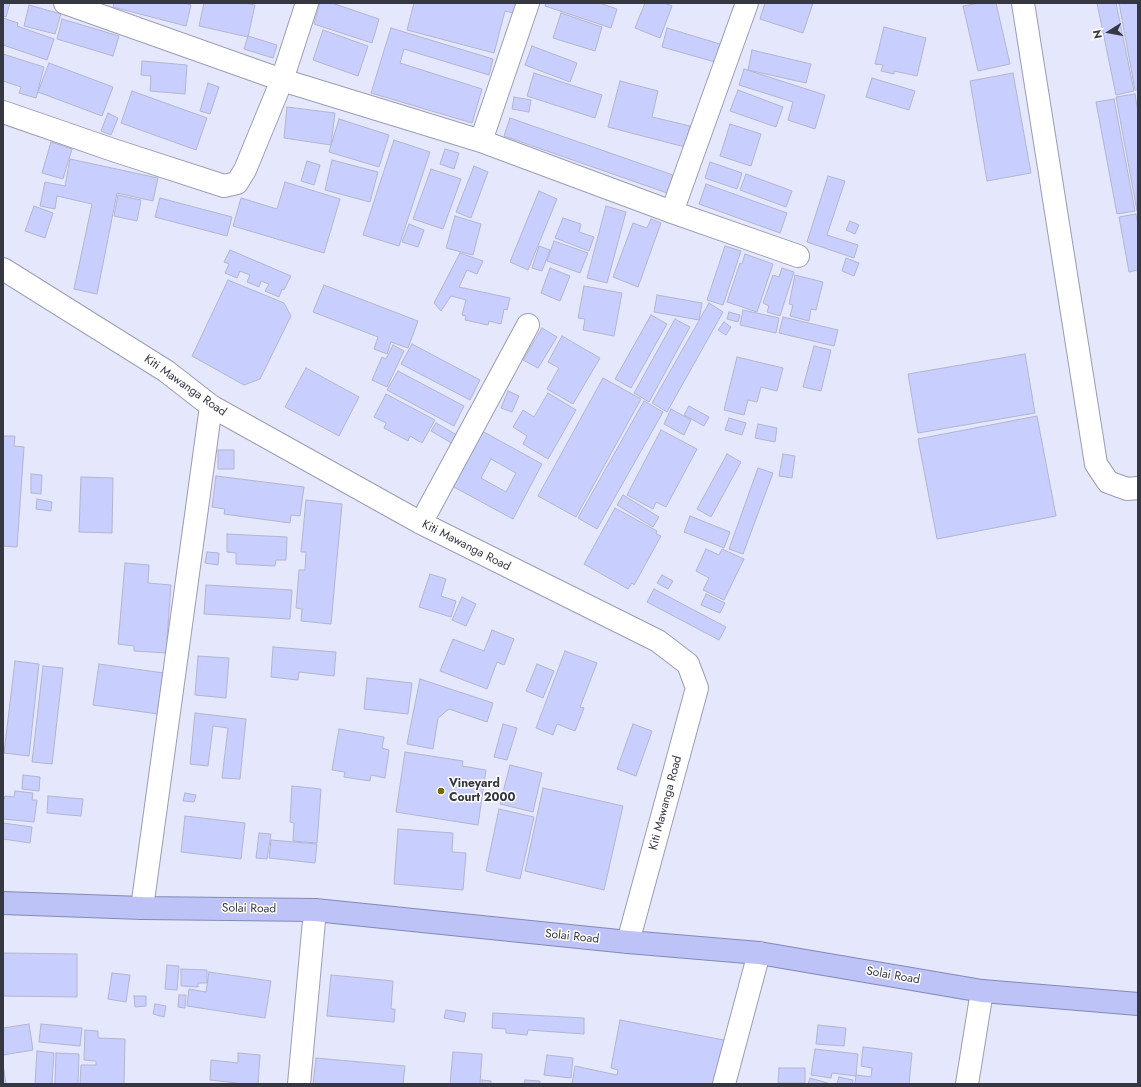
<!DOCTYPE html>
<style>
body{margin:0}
#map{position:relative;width:1141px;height:1087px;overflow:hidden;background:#e5e7fd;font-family:Jost,sans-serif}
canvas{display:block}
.frame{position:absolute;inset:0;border:4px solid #353741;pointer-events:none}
.north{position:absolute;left:1089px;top:12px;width:40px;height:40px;-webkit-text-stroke:3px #fff;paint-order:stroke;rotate:259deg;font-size:11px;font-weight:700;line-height:16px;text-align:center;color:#353741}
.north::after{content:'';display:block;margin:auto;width:14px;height:18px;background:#353741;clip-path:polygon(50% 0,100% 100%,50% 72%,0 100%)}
</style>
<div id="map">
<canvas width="1141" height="1087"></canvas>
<div class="frame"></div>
<div class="north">N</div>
</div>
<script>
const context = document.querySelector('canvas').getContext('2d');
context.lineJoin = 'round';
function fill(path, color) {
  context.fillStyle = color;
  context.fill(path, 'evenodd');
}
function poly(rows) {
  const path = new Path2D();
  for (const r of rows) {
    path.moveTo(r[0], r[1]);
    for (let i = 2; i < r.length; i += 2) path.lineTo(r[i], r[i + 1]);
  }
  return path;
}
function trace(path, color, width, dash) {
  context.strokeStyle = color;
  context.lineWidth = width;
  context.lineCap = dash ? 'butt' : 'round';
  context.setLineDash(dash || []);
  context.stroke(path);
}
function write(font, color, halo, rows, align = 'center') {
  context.font = font + ' Jost,sans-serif';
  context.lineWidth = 3;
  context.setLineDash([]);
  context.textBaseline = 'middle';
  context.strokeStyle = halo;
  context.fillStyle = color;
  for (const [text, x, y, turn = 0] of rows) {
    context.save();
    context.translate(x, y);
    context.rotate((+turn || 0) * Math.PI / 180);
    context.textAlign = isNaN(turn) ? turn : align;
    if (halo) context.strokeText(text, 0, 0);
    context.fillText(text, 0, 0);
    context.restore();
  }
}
const building = poly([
 [3,3,10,3,6,17,3,16,3,3],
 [114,3,184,3,191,5,186,26,113,7,114,3],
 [204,3,244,3,255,5,248,37,199,26,204,3],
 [320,3,332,3,379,19,372,43,314,24,320,3],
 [414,3,516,3,513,13,505,11,494,53,407,30,414,3],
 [546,3,599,3,617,9,611,28,545,6,546,3],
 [645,3,664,3,672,6,660,38,635,28,645,3],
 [765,3,813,3,803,33,760,19,765,3],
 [980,3,996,3,1010,64,978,71,963,6,980,3],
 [1097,3,1116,3,1134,91,1116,95,1097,3],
 [1119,3,1137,3,1138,10,1138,90,1135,90,1119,3],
 [29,5,61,14,55,34,24,26,29,5],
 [561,13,602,27,595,51,553,38,561,13],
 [3,18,18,23,17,26,54,39,47,60,3,45,3,18],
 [62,19,119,36,113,56,57,39,62,19],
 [884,27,926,38,917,76,894,71,894,74,881,71,883,65,875,64,884,27],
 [391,28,493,59,489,75,404,49,400,63,482,89,472,123,371,93,391,28],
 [667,28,720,44,715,62,662,47,667,28],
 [323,30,368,46,358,76,313,60,323,30],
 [248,36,277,45,273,58,244,49,248,36],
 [532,46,577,63,570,82,525,65,532,46],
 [752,50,811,64,806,83,748,70,752,50],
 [3,54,44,67,36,98,19,93,21,87,3,81,3,54],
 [142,61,187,65,185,94,150,91,151,76,141,75,142,61],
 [49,63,113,87,102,116,38,92,49,63],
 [744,69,825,95,815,129,788,120,793,102,739,85,744,69],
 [534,73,602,95,595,118,527,96,534,73],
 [1013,73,1031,173,987,181,970,81,1013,73],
 [872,78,915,91,909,110,866,97,872,78],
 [620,81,658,91,652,117,690,126,685,147,608,127,620,81],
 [208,83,219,87,210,114,200,111,208,83],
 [738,90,783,107,776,127,730,111,738,90],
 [132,91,207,118,196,150,121,123,132,91],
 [1135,94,1138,112,1137,211,1116,97,1135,94],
 [514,97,531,100,529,112,512,109,514,97],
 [1114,99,1135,211,1117,214,1096,102,1114,99],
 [287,107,335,113,331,145,284,138,287,107],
 [108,113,118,118,111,135,101,131,108,113],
 [510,118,673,175,667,193,504,136,510,118],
 [339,119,389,135,379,167,329,152,339,119],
 [730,124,761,134,751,166,720,156,730,124],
 [394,140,430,152,399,246,363,235,394,140],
 [51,142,72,149,63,179,42,173,51,142],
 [445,149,459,153,454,169,440,164,445,149],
 [70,159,158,178,153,201,117,193,97,294,74,289,92,204,57,196,55,209,40,206,45,182,65,186,70,159],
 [332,160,378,172,370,202,325,190,332,160],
 [307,161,320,165,314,185,301,181,307,161],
 [710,162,742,173,737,189,705,178,710,162],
 [474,166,488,172,471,218,456,212,474,166],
 [431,169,461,179,443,229,413,219,431,169],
 [746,174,792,191,786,207,740,190,746,174],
 [828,176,845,181,827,235,858,245,854,258,807,242,828,176],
 [285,182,340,199,324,253,233,226,241,198,277,209,285,182],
 [706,184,787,213,780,233,699,204,706,184],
 [539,191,557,199,528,270,510,262,539,191],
 [118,195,141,200,137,221,114,216,118,195],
 [160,198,232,217,227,236,155,217,160,198],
 [34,206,53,213,45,238,25,231,34,206],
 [606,206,626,212,607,283,587,278,606,206],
 [1136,214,1138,225,1138,270,1129,272,1119,217,1136,214],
 [455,216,481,224,473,255,446,248,455,216],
 [563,218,581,224,579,232,594,237,589,251,555,238,563,218],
 [651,219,661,223,638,287,613,277,633,223,647,228,651,219],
 [850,221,859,225,855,234,846,230,850,221],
 [409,224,424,230,418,247,402,242,409,224],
 [554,241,588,253,580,273,547,261,554,241],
 [539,246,550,250,542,271,532,268,539,246],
 [725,246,741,251,723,305,707,300,725,246],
 [230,250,291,276,284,290,282,289,279,297,265,291,269,284,261,281,259,287,247,282,250,275,240,271,237,278,225,273,229,264,224,262,230,250],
 [460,253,483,261,477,274,467,270,459,287,510,298,507,310,504,309,501,324,489,321,488,325,465,320,466,316,462,315,466,300,451,296,441,311,434,303,460,253],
 [745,254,773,264,757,312,727,302,740,263,742,264,745,254],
 [846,258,859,263,854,276,842,271,846,258],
 [550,268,570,276,560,301,541,293,550,268],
 [782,268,794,272,780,316,767,312,769,306,763,303,773,275,779,277,782,268],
 [795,275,823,282,816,310,811,309,809,321,790,316,793,305,789,304,795,275],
 [228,280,284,303,291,316,260,379,244,385,192,356,228,280],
 [324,285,418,321,408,348,391,342,387,354,374,349,378,337,313,312,324,285],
 [584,286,622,293,614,336,583,330,585,319,578,318,584,286],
 [657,295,702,303,699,320,654,312,657,295],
 [709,303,723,312,667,412,652,403,709,303],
 [743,310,779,318,776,333,740,325,743,310],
 [729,312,740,315,738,322,727,319,729,312],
 [651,315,667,324,631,388,615,379,651,315],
 [783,317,838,330,834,346,779,333,783,317],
 [675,319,690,327,649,402,634,393,675,319],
 [724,322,731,327,726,335,718,330,724,322],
 [542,328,557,337,538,368,523,360,542,328],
 [562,336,600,358,573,404,547,389,559,368,548,362,562,336],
 [412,344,480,380,470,400,401,364,412,344],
 [393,345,404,351,387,387,372,380,382,357,386,359,393,345],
 [814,346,831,350,821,391,803,387,814,346],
 [1025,354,1035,413,918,433,908,374,1025,354],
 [737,357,783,368,777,391,761,387,757,402,748,400,744,415,724,410,737,357],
 [306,368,359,397,339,436,285,407,306,368],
 [398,371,464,406,454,426,387,390,398,371],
 [603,378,641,399,576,517,538,496,603,378],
 [508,391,519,396,512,412,501,408,508,391],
 [548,393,576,410,548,459,523,444,527,436,513,427,523,410,534,417,548,393],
 [386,394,435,420,422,443,410,436,408,441,384,428,386,423,374,417,386,394],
 [644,401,663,412,597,529,578,518,644,401],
 [689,406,709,417,704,426,684,415,689,406],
 [671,409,691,420,684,435,664,424,671,409],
 [1037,416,1056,516,937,539,918,439,1037,416],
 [729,418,746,423,742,435,725,430,729,418],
 [436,423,457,435,453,444,431,431,436,423],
 [758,424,777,428,775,442,755,438,758,424],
 [661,430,697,449,666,507,656,502,653,509,627,495,661,430],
 [482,431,542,464,513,519,452,486,482,431],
 [491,459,516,473,506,492,481,478,491,459],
 [3,436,15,436,14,446,24,447,17,547,3,546,3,436],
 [218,450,234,450,234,469,218,469,218,450],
 [727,454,741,462,711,517,697,509,727,454],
 [783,454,795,456,792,478,779,476,783,454],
 [758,468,773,473,743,554,729,549,758,468],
 [31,474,42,475,41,494,31,493,31,474],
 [216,476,304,487,300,516,291,515,290,523,224,514,225,509,212,507,216,476],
 [81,477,113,478,112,533,79,532,81,477],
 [623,495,659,517,653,527,617,505,623,495],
 [37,499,52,502,51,511,36,509,37,499],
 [306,500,342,504,331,624,301,621,302,609,296,608,299,570,305,570,306,552,301,552,306,500],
 [615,508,657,531,656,534,661,536,634,585,632,583,628,589,584,564,615,508],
 [690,516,730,532,724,548,684,532,690,516],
 [227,534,287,537,286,560,276,560,275,566,236,564,236,553,227,552,227,534],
 [706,549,719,555,722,549,744,559,724,600,703,590,709,578,696,571,706,549],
 [207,552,219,553,218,565,205,563,207,552],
 [125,563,149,565,148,583,171,585,166,653,134,651,134,646,118,644,125,563],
 [430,574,446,579,441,596,456,601,451,617,419,607,430,574],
 [662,575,673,581,668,589,657,583,662,575],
 [206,585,292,590,290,619,204,614,206,585],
 [654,589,726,627,719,640,647,602,654,589],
 [706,594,725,603,720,613,701,605,706,594],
 [462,597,476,604,466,626,452,620,462,597],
 [492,630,514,639,504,665,497,662,487,689,440,671,453,639,484,651,492,630],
 [273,647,336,652,334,676,299,672,298,680,271,677,273,647],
 [565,651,597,663,580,707,584,708,575,731,557,724,553,735,536,728,565,651],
 [198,656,229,658,226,698,195,695,198,656],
 [15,661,39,664,29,756,4,753,15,661],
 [99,664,164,673,158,714,93,705,99,664],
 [537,664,554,671,543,698,526,691,537,664],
 [43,666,63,668,52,764,32,762,43,666],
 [367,678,412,683,408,714,364,709,367,678],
 [420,679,493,703,487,722,449,709,438,718,433,749,407,744,420,679],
 [195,713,246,719,240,779,222,778,228,728,213,726,208,766,190,764,195,713],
 [503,724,517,728,507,760,494,757,503,724],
 [633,724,652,731,636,776,617,769,633,724],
 [339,729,384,737,382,748,389,750,385,778,371,775,370,781,344,777,345,772,332,770,339,729],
 [405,752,463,761,462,766,486,770,478,825,396,812,405,752],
 [510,765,542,773,533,812,500,804,510,765],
 [23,775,40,777,39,791,22,789,23,775],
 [292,786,321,789,317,843,293,841,294,823,290,822,292,786],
 [543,788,623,806,604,890,525,871,543,788],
 [15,791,33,793,32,800,37,800,34,822,3,819,3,802,5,796,14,797,15,791],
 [185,793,196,795,194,802,183,801,185,793],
 [48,796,83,799,81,816,47,813,48,796],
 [499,809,534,817,520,879,486,871,499,809],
 [185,816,245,823,241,859,181,852,185,816],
 [3,823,32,827,30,843,3,839,3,823],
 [398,829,453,833,452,852,466,853,463,890,394,884,398,829],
 [259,833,271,834,267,859,256,858,259,833],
 [271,840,317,844,315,863,269,858,271,840],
 [3,953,77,954,77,997,3,996,3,953],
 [167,965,179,966,177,990,165,989,167,965],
 [181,969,207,970,207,983,198,983,198,987,181,986,181,969],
 [209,972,271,981,265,1018,187,1006,189,989,206,992,209,972],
 [112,973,130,975,126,1002,108,999,112,973],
 [331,975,393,981,391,1009,395,1009,394,1022,327,1016,331,975],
 [179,995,186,995,185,1008,178,1007,179,995],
 [134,996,146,996,146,1006,135,1007,134,996],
 [155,1004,166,1006,164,1017,153,1014,155,1004],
 [446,1010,466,1013,464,1022,444,1018,446,1010],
 [493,1013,584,1018,584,1034,528,1030,527,1035,506,1033,506,1029,492,1028,493,1013],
 [620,1020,724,1040,716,1084,572,1084,575,1066,617,1075,618,1070,611,1068,620,1020],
 [29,1024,33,1050,3,1055,3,1028,29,1024],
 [41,1024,82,1028,80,1046,39,1042,41,1024],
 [818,1025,846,1028,844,1046,816,1044,818,1025],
 [85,1030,98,1031,98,1038,125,1039,124,1084,80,1084,81,1065,96,1065,96,1061,84,1060,85,1030],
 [863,1047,912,1053,909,1084,855,1084,856,1075,871,1077,872,1068,861,1066,863,1047],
 [815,1049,858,1054,856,1076,832,1073,831,1078,811,1075,815,1049],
 [37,1051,54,1053,52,1084,35,1084,37,1051],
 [453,1052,482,1054,480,1084,450,1084,453,1052],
 [56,1053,79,1054,78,1084,55,1084,56,1053],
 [238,1053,260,1055,258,1084,237,1084,237,1083,210,1080,211,1060,238,1063,238,1053],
 [547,1055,573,1058,571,1078,544,1075,547,1055],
 [316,1058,405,1066,403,1084,313,1084,316,1058],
 [3,1064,6,1084,3,1084,3,1064],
 [779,1068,805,1068,805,1083,778,1083,779,1068],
 [839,1077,853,1080,852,1084,837,1084,839,1077],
 [810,1078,831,1084,808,1084,810,1078],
 [482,1080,491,1081,491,1084,482,1084,482,1080],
 [525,1080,540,1081,540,1084,524,1084,525,1080]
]);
fill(building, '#c8cefe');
trace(building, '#b2b5ce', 1);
const minor = poly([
 [65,3,282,80,481,141,672,212,798,256],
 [1023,3,1096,464,1108,482,1127,489,1138,488],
 [3,112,113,150,224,186,237,183,245,170,282,80,307,3],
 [481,141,528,3],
 [672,212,747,3],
 [3,269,166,371,211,406,421,523,658,641,688,664,697,688,628,942],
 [421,523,528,325],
 [142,908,211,406],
 [299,1084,315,910],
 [724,1084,759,953],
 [967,1084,982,991]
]);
const trunk = poly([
 [3,903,142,908,315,910,628,942,759,953,982,991,1138,1004]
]);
trace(minor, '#9a9db6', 24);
trace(trunk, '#8488b6', 24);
trace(minor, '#fff', 22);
trace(trunk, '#bec3f7', 22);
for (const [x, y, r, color] of [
 [441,791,4,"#736b04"]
]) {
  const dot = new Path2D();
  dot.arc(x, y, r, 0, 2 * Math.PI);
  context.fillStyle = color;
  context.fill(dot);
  trace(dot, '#fff', 1.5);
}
write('12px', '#353741', '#fff', [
 ["Kiti Mawanga Road",185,386,35],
 ["Kiti Mawanga Road",466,546,27],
 ["Kiti Mawanga Road",666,803,-75],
 ["Solai Road",249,909,1],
 ["Solai Road",572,937,6],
 ["Solai Road",893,976,10]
]);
write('bold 12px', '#353741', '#fff', [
 ["Vineyard",449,784],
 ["Court 2000",449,798]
], 'left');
</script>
